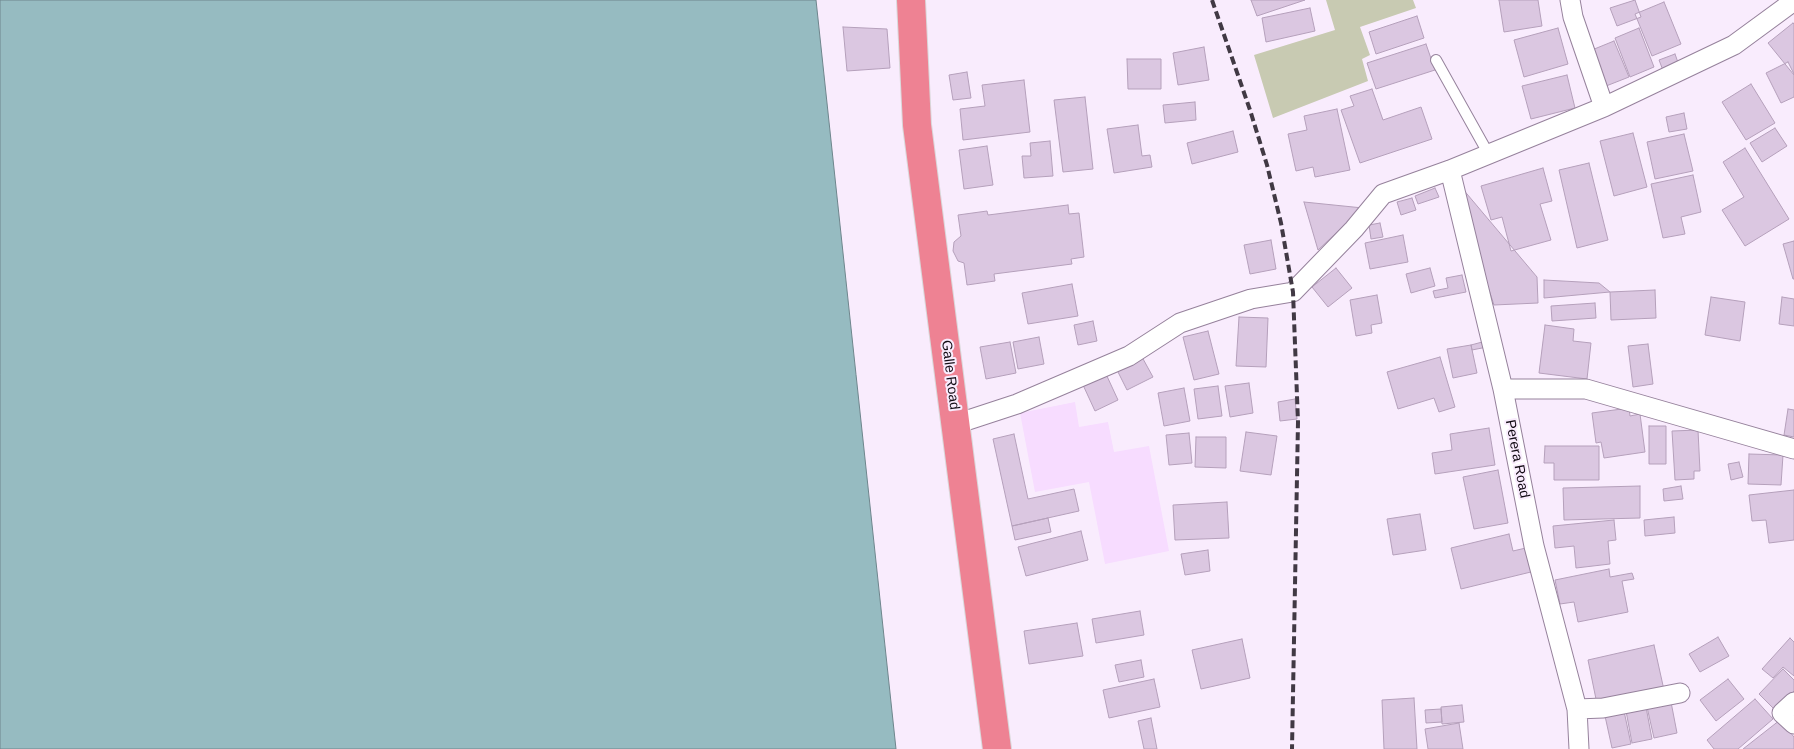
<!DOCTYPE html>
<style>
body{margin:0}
canvas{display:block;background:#f9ecfd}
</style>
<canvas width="1794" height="749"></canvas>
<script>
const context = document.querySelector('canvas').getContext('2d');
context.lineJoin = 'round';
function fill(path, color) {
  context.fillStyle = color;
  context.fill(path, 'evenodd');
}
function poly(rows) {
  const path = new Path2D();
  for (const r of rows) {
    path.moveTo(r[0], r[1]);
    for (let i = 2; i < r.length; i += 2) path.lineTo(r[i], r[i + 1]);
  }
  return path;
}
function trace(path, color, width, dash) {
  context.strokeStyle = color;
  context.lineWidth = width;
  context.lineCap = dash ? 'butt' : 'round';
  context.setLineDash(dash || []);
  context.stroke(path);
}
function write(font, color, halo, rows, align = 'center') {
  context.font = font + ' Helvetica,sans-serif';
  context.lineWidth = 4;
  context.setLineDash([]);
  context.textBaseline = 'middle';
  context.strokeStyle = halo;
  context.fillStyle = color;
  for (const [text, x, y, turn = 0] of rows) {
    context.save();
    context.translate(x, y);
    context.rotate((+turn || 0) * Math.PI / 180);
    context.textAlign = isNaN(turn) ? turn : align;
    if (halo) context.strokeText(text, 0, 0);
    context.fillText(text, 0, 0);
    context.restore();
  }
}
fill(poly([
 [1075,402,1079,427,1108,422,1114,452,1149,446,1169,551,1105,564,1089,482,1035,492,1020,413]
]), '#f7dcff');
fill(poly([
 [1326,0,1413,0,1416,8,1360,27,1370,55,1362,59,1368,81,1273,118,1254,55,1335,30]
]), '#c8cab2');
const water = poly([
 [0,0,816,0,896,749,0,749,0,0]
]);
fill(water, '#96bbc1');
trace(water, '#6f868d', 1);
const building = poly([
 [1251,0,1305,0,1257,16,1251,0],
 [1499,0,1538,0,1542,26,1504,32,1499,0],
 [1635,0,1641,17,1617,26,1610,8,1635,0],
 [1664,2,1681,44,1652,56,1635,14,1664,2],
 [1310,8,1315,31,1266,42,1262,18,1310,8],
 [1417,16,1424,38,1376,54,1369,32,1417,16],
 [1793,23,1794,24,1794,75,1768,43,1793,23],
 [843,27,887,29,890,68,847,71,843,27],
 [1558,28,1568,64,1524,77,1514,40,1558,28],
 [1639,28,1654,67,1630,77,1615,38,1639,28],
 [1614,41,1629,77,1601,88,1587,52,1614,41],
 [1426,44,1435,70,1376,89,1367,63,1426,44],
 [1204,47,1209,80,1178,85,1173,53,1204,47],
 [1675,54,1680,68,1664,73,1659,60,1675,54],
 [1127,59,1161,59,1161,89,1128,89,1127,59],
 [1788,62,1794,74,1794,97,1781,103,1766,73,1788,62],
 [967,72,971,98,953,100,949,75,967,72],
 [1567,75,1575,108,1531,119,1522,86,1567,75],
 [1024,80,1030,132,963,140,960,109,985,106,982,85,1024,80],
 [1751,84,1775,123,1746,140,1722,102,1751,84],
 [1372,89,1383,120,1421,107,1432,139,1360,163,1341,110,1354,106,1350,96,1372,89],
 [1085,97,1093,169,1063,172,1054,100,1085,97],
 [1195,102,1196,120,1165,123,1163,105,1195,102],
 [1337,109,1350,170,1315,177,1313,167,1296,171,1288,134,1307,130,1304,116,1337,109],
 [1684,113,1687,129,1669,132,1666,117,1684,113],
 [1138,125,1142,156,1150,155,1152,167,1114,173,1107,129,1138,125],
 [1775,128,1787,146,1762,162,1750,143,1775,128],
 [1233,131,1238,152,1192,164,1187,143,1233,131],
 [1633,133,1647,187,1614,196,1600,141,1633,133],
 [1684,134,1693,171,1655,179,1647,142,1684,134],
 [1050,141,1053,176,1024,178,1022,156,1031,156,1030,143,1050,141],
 [987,146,993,185,964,189,959,150,987,146],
 [1745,148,1789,219,1745,246,1722,210,1744,197,1723,162,1745,148],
 [1589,163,1608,240,1577,248,1559,170,1589,163],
 [1543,168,1552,201,1540,204,1551,240,1511,251,1502,217,1491,220,1481,186,1543,168],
 [1451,175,1537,277,1538,303,1494,305,1451,175],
 [1693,175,1701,212,1681,217,1685,234,1663,238,1651,184,1693,175],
 [1435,188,1439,197,1418,204,1415,196,1435,188],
 [1412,198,1416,210,1401,215,1397,202,1412,198],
 [1304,202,1363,208,1318,250,1304,202],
 [1068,205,1069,214,1079,213,1084,257,1071,259,1072,264,994,274,995,281,967,285,964,263,958,261,953,251,954,242,961,236,958,215,987,211,988,215,1068,205],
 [1380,223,1383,237,1371,239,1369,225,1380,223],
 [1403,235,1408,262,1370,269,1365,243,1403,235],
 [1271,240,1276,269,1250,274,1244,245,1271,240],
 [1794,241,1794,279,1793,279,1783,244,1794,241],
 [1336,268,1352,288,1328,307,1312,287,1336,268],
 [1430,268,1435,286,1411,293,1406,274,1430,268],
 [1462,275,1466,292,1435,298,1433,291,1448,288,1446,278,1462,275],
 [1544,280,1599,283,1610,292,1544,298,1544,280],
 [1072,284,1078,316,1028,324,1022,293,1072,284],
 [1655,290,1656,318,1611,320,1610,292,1655,290],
 [1377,295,1382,323,1371,325,1372,333,1356,336,1350,300,1377,295],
 [1711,297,1745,302,1740,341,1705,335,1711,297],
 [1782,297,1794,299,1794,326,1779,324,1782,297],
 [1595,303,1596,318,1552,321,1551,306,1595,303],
 [1239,317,1268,318,1266,367,1236,366,1239,317],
 [1093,321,1097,341,1078,345,1074,325,1093,321],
 [1545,325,1574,329,1573,341,1591,343,1587,379,1539,373,1545,325],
 [1208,331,1219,374,1194,380,1183,337,1208,331],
 [1039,337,1044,364,1018,369,1013,342,1039,337],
 [1486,341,1487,347,1472,350,1471,345,1486,341],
 [1010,342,1016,373,986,379,980,347,1010,342],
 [1648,344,1653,384,1633,387,1628,346,1648,344],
 [1471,345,1477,373,1453,378,1447,349,1471,345],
 [1142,357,1153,377,1127,390,1117,370,1142,357],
 [1440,357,1455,407,1439,412,1434,398,1398,409,1387,372,1440,357],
 [1106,374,1118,400,1095,411,1083,385,1106,374],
 [1249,383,1253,413,1230,417,1225,386,1249,383],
 [1218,386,1222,416,1198,419,1194,389,1218,386],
 [1184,388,1190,421,1164,426,1158,393,1184,388],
 [1295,399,1297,419,1280,421,1278,402,1295,399],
 [1629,408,1630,416,1640,414,1645,452,1604,458,1601,442,1596,443,1592,413,1629,408],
 [1788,409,1794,410,1794,437,1784,435,1788,409],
 [1649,426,1666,426,1666,464,1649,464,1649,426],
 [1489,428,1495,465,1435,474,1432,453,1452,450,1450,434,1489,428],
 [1698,430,1700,471,1694,471,1694,479,1675,480,1672,431,1698,430],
 [1246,432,1277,436,1271,475,1240,471,1246,432],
 [1189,433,1192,463,1169,465,1166,435,1189,433],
 [1014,434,1028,499,1074,489,1079,511,1012,526,993,439,1014,434],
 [1196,437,1226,437,1226,468,1195,467,1196,437],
 [1545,446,1599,446,1599,480,1554,480,1554,463,1544,463,1545,446],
 [1749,454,1783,455,1781,485,1748,484,1749,454],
 [1739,462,1743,477,1731,480,1728,464,1739,462],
 [1498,470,1508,523,1474,529,1463,477,1498,470],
 [1640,486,1640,518,1564,520,1563,488,1640,486],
 [1681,486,1683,499,1664,501,1663,489,1681,486],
 [1794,490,1794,540,1769,543,1766,520,1752,521,1749,495,1794,490],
 [1227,502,1229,538,1175,540,1173,505,1227,502],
 [1420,514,1426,550,1393,555,1387,519,1420,514],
 [1674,517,1675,533,1645,536,1644,520,1674,517],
 [1048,518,1051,532,1015,540,1012,526,1048,518],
 [1614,520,1616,540,1608,541,1610,564,1576,568,1574,546,1555,548,1553,526,1614,520],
 [1081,531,1088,560,1026,576,1018,547,1081,531],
 [1509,534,1513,551,1530,547,1535,571,1461,589,1451,548,1509,534],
 [1208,550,1210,571,1185,575,1181,554,1208,550],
 [1609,569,1610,577,1632,573,1634,579,1622,581,1628,612,1578,622,1574,602,1560,604,1555,580,1609,569],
 [1140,611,1144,635,1096,643,1092,619,1140,611],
 [1077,623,1083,656,1029,664,1024,631,1077,623],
 [1718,637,1729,656,1700,672,1689,654,1718,637],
 [1790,638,1794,642,1794,676,1783,667,1773,678,1762,669,1790,638],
 [1242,639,1250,678,1201,689,1192,650,1242,639],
 [1654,645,1664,690,1597,704,1588,660,1654,645],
 [1141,660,1144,677,1119,682,1115,665,1141,660],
 [1783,669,1794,680,1794,691,1775,710,1759,694,1783,669],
 [1154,679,1160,707,1109,718,1103,690,1154,679],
 [1728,679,1744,699,1716,721,1700,700,1728,679],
 [1414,698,1417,749,1384,749,1382,700,1414,698],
 [1755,699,1773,719,1738,749,1714,749,1707,740,1755,699],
 [1671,702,1677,733,1654,738,1647,707,1671,702],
 [1462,705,1464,722,1442,724,1441,707,1462,705],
 [1646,707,1652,739,1632,743,1626,711,1646,707],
 [1441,709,1442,722,1426,723,1425,710,1441,709],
 [1624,711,1631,744,1612,748,1605,716,1624,711],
 [1151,718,1157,749,1144,749,1138,721,1151,718],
 [1780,720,1794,737,1794,749,1743,749,1780,720],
 [1459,723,1463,749,1428,749,1425,729,1459,723]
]);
fill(building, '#dbc7e1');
trace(building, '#b5a0bb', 1);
const service = poly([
 [1436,60,1488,153]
]);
const minor = poly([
 [1570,0,1573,17,1604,107],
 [1450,170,1503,389,1534,546,1577,709,1579,749],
 [1503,389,1586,389,1794,449],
 [956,424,1017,404,1129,356,1180,323,1251,299,1293,292,1354,229,1383,194,1450,170,1604,107,1734,45,1794,1],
 [1794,702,1782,713,1794,724],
 [1577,709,1603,708,1680,693]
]);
const trunk = poly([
 [911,0,917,125,997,749]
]);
trace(service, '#96829c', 12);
trace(minor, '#96829c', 21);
trace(trunk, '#d9d8da', 30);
trace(service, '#fff', 10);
trace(minor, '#fff', 19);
trace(trunk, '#ee8293', 28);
trace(poly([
 [1212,0,1250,110,1267,165,1281,223,1293,292,1298,422,1292,749]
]), '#413944', 4, [8, 4]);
write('14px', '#130c15', '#f9ecfd', [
 ["Galle Road",950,375,83],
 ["Perera Road",1517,459,79]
]);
</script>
